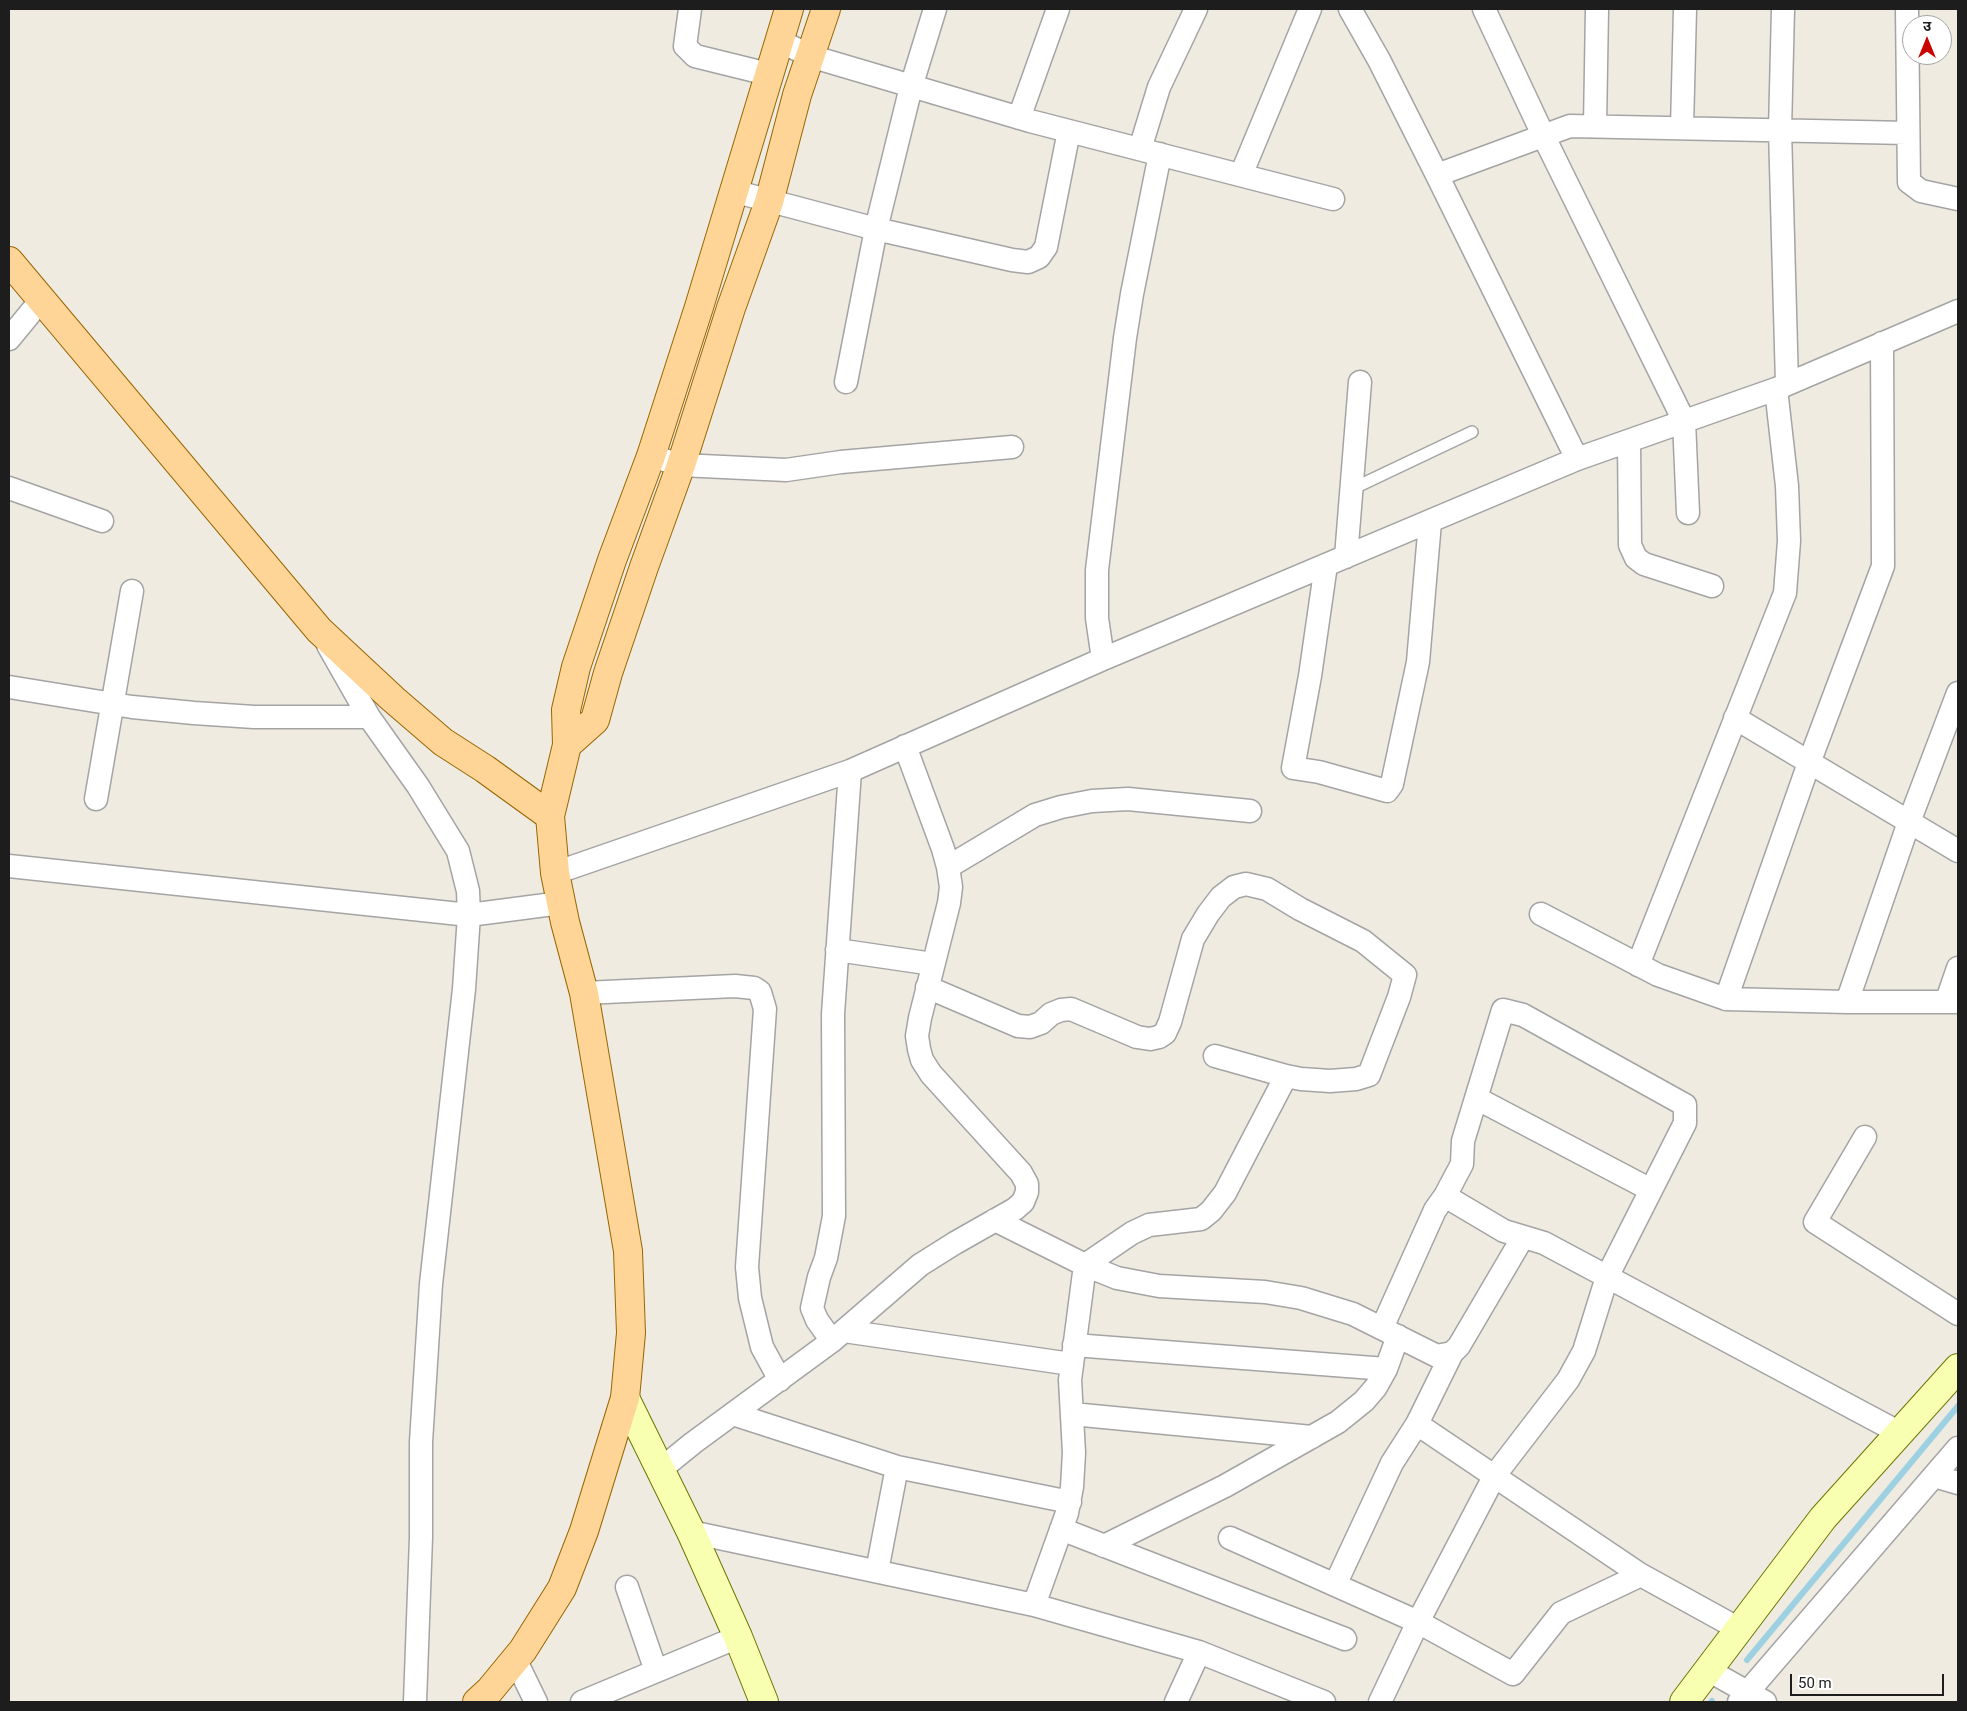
<!DOCTYPE html>
<meta charset="utf-8">
<style>
body{margin:0}
#map{position:relative;width:1967px;height:1711px;overflow:hidden;background:#efebe1;font-family:Roboto,"Noto Sans Devanagari",sans-serif}
canvas{display:block}
.frame{position:absolute;inset:0;border:10px solid #1d1d1d;pointer-events:none}
.north{position:absolute;left:1902px;top:15px;width:50px;height:50px;box-sizing:border-box;background:#fff;border:1px solid #a5a5a5;border-radius:50%;rotate:0deg;font-size:14px;font-weight:700;line-height:20px;text-align:center;color:#1d1d1d}
.north::after{content:'';display:block;margin:auto;width:18px;height:22px;background:#ca0400;clip-path:polygon(50% 0,100% 100%,50% 72%,0 100%)}
.scale{position:absolute;left:1790px;top:1674px;width:154px;height:22px;box-sizing:border-box;border:2px solid #1d1d1d;border-top:0;padding-left:6px;font-size:15px;line-height:18px;white-space:nowrap;color:#1d1d1d;-webkit-text-stroke:4px #fff;paint-order:stroke}
</style>
<div id="map">
<canvas width="1967" height="1711"></canvas>
<div class="frame"></div>
<div class="north">उ</div>
<div class="scale">50 m</div>
</div>
<script>
const context = document.querySelector('canvas').getContext('2d');
context.lineJoin = 'round';
function poly(rows) {
  const path = new Path2D();
  for (const r of rows) {
    path.moveTo(r[0], r[1]);
    for (let i = 2; i < r.length; i += 2) path.lineTo(r[i], r[i + 1]);
  }
  return path;
}
function trace(path, color, width, dash) {
  context.strokeStyle = color;
  context.lineWidth = width;
  context.lineCap = dash ? 'butt' : 'round';
  context.setLineDash(dash || []);
  context.stroke(path);
}
trace(poly([
 [1747,1660,1958,1406],
 [1711,1702,1712,1701]
]), '#9dd1e2', 6);
const lane = poly([
 [1352,489,1472,432]
]);
const street = poly([
 [690,9,685,46,695,56,768,74],
 [1350,9,1379,60,1437,175,1577,459],
 [1484,9,1544,137,1684,421,1688,513],
 [1783,9,1780,130,1787,384],
 [1907,9,1909,182,1921,191,1958,199],
 [778,40,810,56,1030,121,1333,199],
 [1019,118,1058,9],
 [1595,126,1597,9],
 [1682,128,1685,9],
 [1140,149,1159,87,1196,9],
 [1241,175,1310,9],
 [1437,175,1570,126,1908,133],
 [733,191,876,229,1012,260,1028,262,1039,257,1046,247,1069,131],
 [9,339,41,300],
 [846,382,876,229,911,87,935,9],
 [1629,441,1630,545,1636,558,1644,564,1712,586],
 [651,456,681,465,786,470,841,462,1012,447],
 [9,488,102,521],
 [1346,557,1360,382],
 [1326,565,1310,676,1293,768,1319,772,1387,791,1392,784,1418,662,1430,522],
 [328,645,369,717,418,786,458,851,468,891,469,915,464,989,431,1284,421,1442,421,1537,415,1702],
 [1103,659,1097,618,1097,570,1125,338,1132,294,1160,154],
 [9,687,132,707,194,713,254,717,369,717],
 [1735,718,1958,851],
 [96,799,132,591],
 [9,866,469,915,561,903],
 [948,867,1035,815,1061,807,1092,801,1128,799,1250,811],
 [555,873,850,771,1103,659,1577,459,1776,389,1958,311],
 [1541,914,1658,975,1726,999,1847,1002,1958,1002],
 [837,950,933,964],
 [1638,965,1785,593,1789,541,1787,486,1776,389],
 [927,987,1018,1026,1030,1027,1041,1023,1051,1014,1061,1010,1071,1009,1137,1037,1150,1039,1159,1037,1165,1033,1170,1022,1193,939,1208,914,1221,897,1234,887,1246,884,1267,889,1300,909,1363,941,1405,975,1399,997,1369,1075,1356,1079,1330,1081,1301,1079,1286,1076,1215,1056],
 [584,993,735,986,754,988,760,992,765,1009,747,1267,750,1298,762,1347,780,1380],
 [1726,999,1809,763,1883,566,1882,343],
 [1947,1000,1958,968],
 [1847,1002,1909,822,1958,693],
 [1476,1098,1651,1190],
 [1865,1137,1815,1222,1958,1314],
 [1445,1196,1504,1231,1544,1243,1900,1433],
 [995,1220,1085,1265,1117,1278,1159,1286,1265,1292,1301,1298,1353,1314,1437,1356,1452,1353,1459,1346,1523,1237],
 [844,1331,1071,1364],
 [832,1341,817,1320,812,1308,819,1277,826,1258,834,1216,833,1014,850,771],
 [1074,1345,1386,1369],
 [733,1414,897,1467,1070,1502],
 [1072,1414,1312,1437],
 [1417,1424,1641,1575],
 [661,1469,693,1443,832,1341,920,1265,955,1243,1015,1209,1023,1202,1027,1192,1027,1184,1021,1173,931,1074,922,1060,919,1049,917,1036,920,1018,949,903,951,887,948,867,943,849,905,746],
 [1934,1476,1958,1483],
 [1061,1529,1345,1639],
 [691,1532,1034,1605,1199,1652,1324,1702],
 [1230,1538,1418,1622,1495,1475,1568,1380,1584,1351,1607,1277,1685,1123,1685,1105,1523,1015,1503,1010,1463,1141,1462,1164,1445,1196,1435,1210,1382,1328],
 [1104,1546,1225,1486,1338,1422,1364,1401,1376,1387,1386,1369,1398,1336],
 [877,1571,897,1467],
 [1335,1585,1392,1463,1417,1424,1452,1353],
 [627,1587,656,1671],
 [1034,1605,1067,1513,1072,1487,1074,1453,1070,1380,1085,1265,1132,1233,1149,1225,1201,1219,1211,1211,1225,1193,1286,1076],
 [515,1659,536,1702],
 [1708,1670,1765,1702],
 [582,1702,738,1637],
 [1176,1702,1199,1652],
 [1380,1702,1418,1622,1513,1674,1561,1613,1641,1575,1739,1629],
 [1739,1702,1958,1448]
]);
const secondary = poly([
 [625,1398,691,1532,738,1637,764,1702],
 [1684,1702,1823,1518,1958,1368]
]);
const primary = poly([
 [9,261,319,630,393,699,443,742,485,769,550,816,555,873,565,922,584,993,628,1251,631,1333,625,1398,584,1531,562,1588,523,1650,490,1690,477,1702],
 [567,745,595,720,608,673,644,567,681,465,731,308,769,202,797,95,826,9],
 [550,816,567,745,566,710,576,667,612,560,651,456,699,307,789,9]
]);
trace(lane, '#a4a4a4', 14);
trace(street, '#a4a4a4', 25);
trace(secondary, '#687800', 30);
trace(primary, '#966700', 30);
trace(lane, '#fff', 11);
trace(street, '#fff', 22);
trace(secondary, '#f9ffb0', 28);
trace(primary, '#ffd497', 28);
</script>
